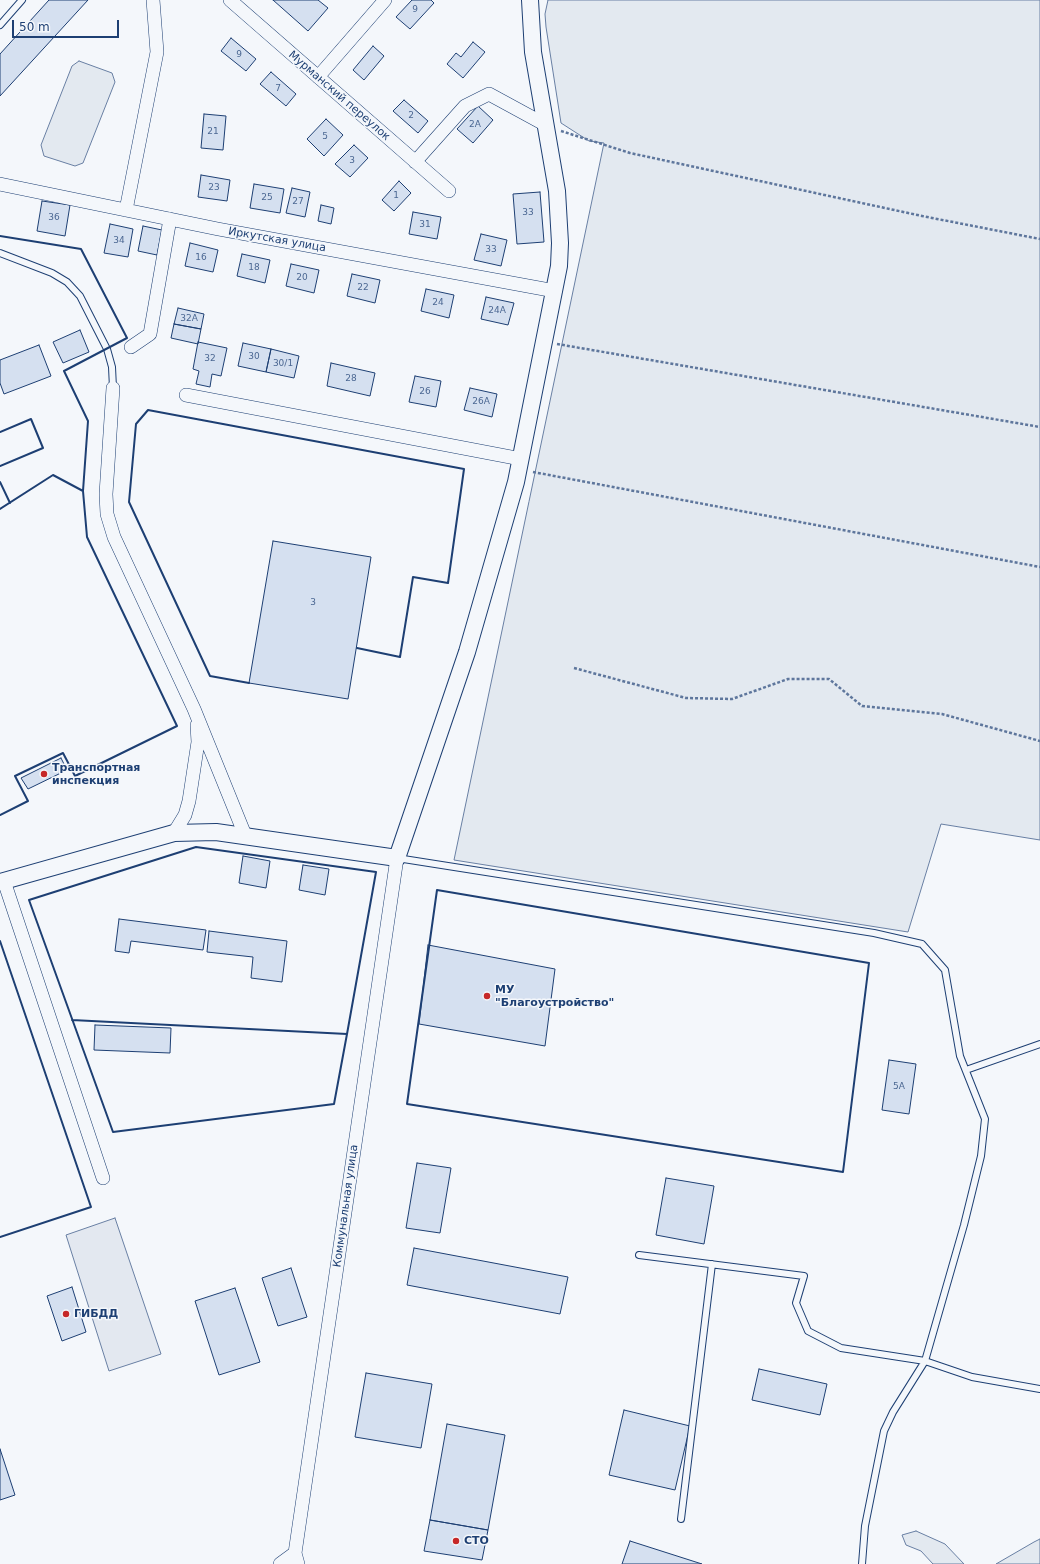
<!DOCTYPE html>
<meta charset="utf-8">
<style>
body{margin:0}
#map{position:relative;width:1040px;height:1564px;overflow:hidden;background:#f4f7fb;font-family:"DejaVu Sans",sans-serif}
canvas{display:block}
.scale{position:absolute;left:12px;top:20px;width:107px;height:18px;box-sizing:border-box;border:2px solid #1d3f73;border-top:0;padding-left:5px;font-size:12px;line-height:14px;white-space:nowrap;color:#1d3f73;-webkit-text-stroke:3px #f4f7fb;paint-order:stroke}
</style>
<div id="map">
<canvas width="1040" height="1564"></canvas>
<div class="scale">50 m</div>
</div>
<script>
const context = document.querySelector('canvas').getContext('2d');
context.lineJoin = 'round';
function fill(path, color) {
  context.fillStyle = color;
  context.fill(path, 'evenodd');
}
function poly(rows) {
  const path = new Path2D();
  for (const r of rows) {
    path.moveTo(r[0], r[1]);
    for (let i = 2; i < r.length; i += 2) path.lineTo(r[i], r[i + 1]);
  }
  return path;
}
function trace(path, color, width, dash) {
  context.strokeStyle = color;
  context.lineWidth = width;
  context.lineCap = dash ? 'butt' : 'round';
  context.setLineDash(dash || []);
  context.stroke(path);
}
function write(font, color, halo, rows, align = 'center') {
  context.font = font + ' "DejaVu Sans",sans-serif';
  context.lineWidth = 3;
  context.setLineDash([]);
  context.textBaseline = 'middle';
  context.strokeStyle = halo;
  context.fillStyle = color;
  for (const [text, x, y, turn = 0] of rows) {
    context.save();
    context.translate(x, y);
    context.rotate((+turn || 0) * Math.PI / 180);
    context.textAlign = isNaN(turn) ? turn : align;
    if (halo) context.strokeText(text, 0, 0);
    context.fillText(text, 0, 0);
    context.restore();
  }
}
const green = poly([
 [548,0,1040,0,1040,840,941,824,908,932,454,860,604,143,589,141,561,123,546,27,545,14,548,0],
 [79,61,112,73,115,82,83,163,75,166,44,156,41,145,72,66,79,61],
 [916,1531,945,1544,964,1564,933,1564,921,1551,906,1545,902,1535,916,1531],
 [1040,1539,1040,1564,996,1564,1034,1542,1040,1539]
]);
fill(green, '#e3e9f0');
trace(green, '#687fa3', 1);
const parking = poly([
 [115,1218,161,1354,109,1371,66,1235,115,1218]
]);
fill(parking, '#e3e8f0');
trace(parking, '#687fa3', 1);
const building = poly([
 [49,0,88,0,0,96,0,54,49,0],
 [273,0,318,0,328,8,308,31,273,0],
 [412,0,431,0,434,3,410,29,396,17,412,0],
 [231,38,256,59,246,71,221,51,231,38],
 [473,42,485,52,463,78,447,64,456,53,461,57,473,42],
 [373,46,384,56,364,80,353,70,373,46],
 [271,72,296,94,286,106,260,84,271,72],
 [404,100,428,121,418,133,393,111,404,100],
 [478,106,493,120,473,143,457,129,478,106],
 [204,114,226,116,223,150,201,148,204,114],
 [326,119,343,135,324,156,307,139,326,119],
 [354,145,368,158,350,177,335,164,354,145],
 [201,175,230,180,227,201,198,197,201,175],
 [399,181,411,193,394,211,382,200,399,181],
 [254,184,284,189,280,213,250,208,254,184],
 [292,188,310,192,305,217,286,213,292,188],
 [540,192,544,242,517,244,513,194,540,192],
 [42,201,70,205,65,236,37,231,42,201],
 [321,205,334,208,331,224,318,221,321,205],
 [413,212,441,217,437,239,409,234,413,212],
 [110,224,133,229,128,257,104,253,110,224],
 [143,226,162,230,157,255,138,251,143,226],
 [481,234,507,240,501,266,474,260,481,234],
 [190,243,218,250,213,272,185,266,190,243],
 [242,254,270,260,265,283,237,276,242,254],
 [291,264,319,270,314,293,286,286,291,264],
 [352,274,380,280,375,303,347,296,352,274],
 [426,289,454,295,449,318,421,311,426,289],
 [486,297,514,303,508,325,481,319,486,297],
 [178,308,204,314,201,329,174,324,178,308],
 [174,324,201,329,198,344,171,338,174,324],
 [80,330,89,352,63,363,53,342,80,330],
 [198,342,227,348,221,376,212,374,210,387,196,384,199,371,193,369,198,342],
 [243,343,271,349,266,372,238,366,243,343],
 [39,345,51,376,4,394,0,383,0,360,39,345],
 [271,349,299,356,294,378,266,372,271,349],
 [331,363,375,373,370,396,327,386,331,363],
 [415,376,441,381,436,407,409,402,415,376],
 [470,388,497,394,492,417,464,410,470,388],
 [273,541,371,557,348,699,249,683,273,541],
 [61,758,67,770,28,789,21,778,61,758],
 [243,856,270,861,266,888,239,883,243,856],
 [303,865,329,869,325,895,299,890,303,865],
 [119,919,206,930,203,950,131,941,129,953,115,951,119,919],
 [209,931,287,941,282,982,251,978,253,957,207,952,209,931],
 [428,945,555,969,545,1046,419,1024,428,945],
 [95,1025,171,1028,170,1053,94,1050,95,1025],
 [889,1060,916,1064,909,1114,882,1110,889,1060],
 [417,1163,451,1168,440,1233,406,1228,417,1163],
 [666,1178,714,1186,704,1244,656,1235,666,1178],
 [414,1248,568,1277,560,1314,407,1285,414,1248],
 [291,1268,307,1317,278,1326,262,1278,291,1268],
 [72,1287,86,1332,62,1341,47,1296,72,1287],
 [235,1288,260,1362,219,1375,195,1301,235,1288],
 [759,1369,827,1384,820,1415,752,1400,759,1369],
 [366,1373,432,1384,421,1448,355,1437,366,1373],
 [624,1410,690,1426,675,1490,609,1475,624,1410],
 [447,1424,505,1435,488,1530,430,1520,447,1424],
 [0,1449,15,1495,0,1500,0,1449],
 [430,1520,488,1530,482,1560,424,1551,430,1520],
 [630,1541,702,1564,622,1564,630,1541]
]);
fill(building, '#d5e0f0');
trace(building, '#1d3f73', 1);
const service = poly([
 [0,25,22,0],
 [0,253,52,273,67,282,80,296,107,349,112,367,113,388],
 [397,858,874,933,922,944,945,970,960,1056,985,1119,981,1156,964,1225,925,1361,893,1412,884,1431,865,1526,862,1564],
 [966,1070,1040,1044],
 [639,1255,804,1276,796,1303,808,1331,841,1348,925,1361,972,1377,1040,1389],
 [681,1519,712,1264]
]);
const minor = poly([
 [230,0,449,191],
 [318,77,385,0],
 [415,162,465,106,489,94,546,125],
 [0,184,218,229,555,291],
 [126,210,157,52,153,0],
 [131,347,150,334,170,219],
 [113,388,106,494,107,514,114,537,194,709,245,835],
 [186,395,521,459],
 [174,833,185,815,189,801,198,742,197,725],
 [4,881,103,1178],
 [280,1564,295,1553],
 [298,1564,295,1553,397,858]
]);
const tertiary = poly([
 [0,882,174,833,216,832,397,858,467,652,516,482,559,266,560,243,557,191,533,52,530,0]
]);
trace(service, '#1d3f73', 8);
trace(minor, '#1d3f73', 14);
trace(tertiary, '#1d3f73', 18);
trace(poly([
 [561,131,630,153,922,216,1040,239],
 [557,344,1040,427],
 [533,472,1040,567],
 [574,668,686,698,732,699,788,679,829,679,862,706,942,714,1040,741]
]), '#5e769c', 2.5, [3, 2]);
trace(service, '#f4f7fb', 6);
trace(minor, '#f4f7fb', 13);
trace(tertiary, '#f4f7fb', 16);
trace(poly([
 [0,236,81,249,127,338,64,371,88,421,83,491],
 [0,432,31,419,43,448,0,466],
 [0,482,10,503],
 [0,509,53,475,83,491,87,537,177,726,75,776,63,753,15,776,28,801,0,815],
 [249,683,210,676,129,502,136,424,148,410,464,469,448,583,413,577,400,657,357,648],
 [437,890,869,963,843,1172,407,1104,437,890],
 [0,941,91,1207,0,1237],
 [72,1020,347,1034,376,872,196,847,29,900,113,1132,334,1104,347,1034]
]), '#1d3f73', 2);
for (const [x, y, r, color] of [
 [44,774,4,"#c62828"],
 [487,996,4,"#c62828"],
 [66,1314,4,"#c62828"],
 [456,1541,4,"#c62828"]
]) {
  const dot = new Path2D();
  dot.arc(x, y, r, 0, 2 * Math.PI);
  context.fillStyle = color;
  context.fill(dot);
  trace(dot, '#f4f7fb', 1.5);
}
write('9px', '#4b6792', null, [
 ["9",415,10],
 ["9",239,55],
 ["7",278,89],
 ["2",411,116],
 ["2А",475,125],
 ["21",213,132],
 ["5",325,137],
 ["3",352,161],
 ["23",214,188],
 ["1",396,196],
 ["25",267,198],
 ["27",298,202],
 ["33",528,213],
 ["36",54,218],
 ["31",425,225],
 ["34",119,241],
 ["33",491,250],
 ["16",201,258],
 ["18",254,268],
 ["20",302,278],
 ["22",363,288],
 ["24",438,303],
 ["24А",497,311],
 ["32А",189,319],
 ["30",254,357],
 ["32",210,359],
 ["30/1",283,364],
 ["28",351,379],
 ["26",425,392],
 ["26А",481,402],
 ["3",313,603],
 ["5А",899,1087]
]);
write('11px', '#1d3f73', '#f4f7fb', [
 ["Мурманский переулок",339,96,41],
 ["Иркутская улица",277,240,10],
 ["Коммунальная улица",346,1206,-82]
]);
write('bold 11px', '#1d3f73', '#f4f7fb', [
 ["Транспортная",52,768],
 ["инспекция",52,781],
 ["МУ",495,990],
 ["\"Благоустройство\"",495,1003],
 ["ГИБДД",74,1314],
 ["СТО",464,1541]
], 'left');
</script>
